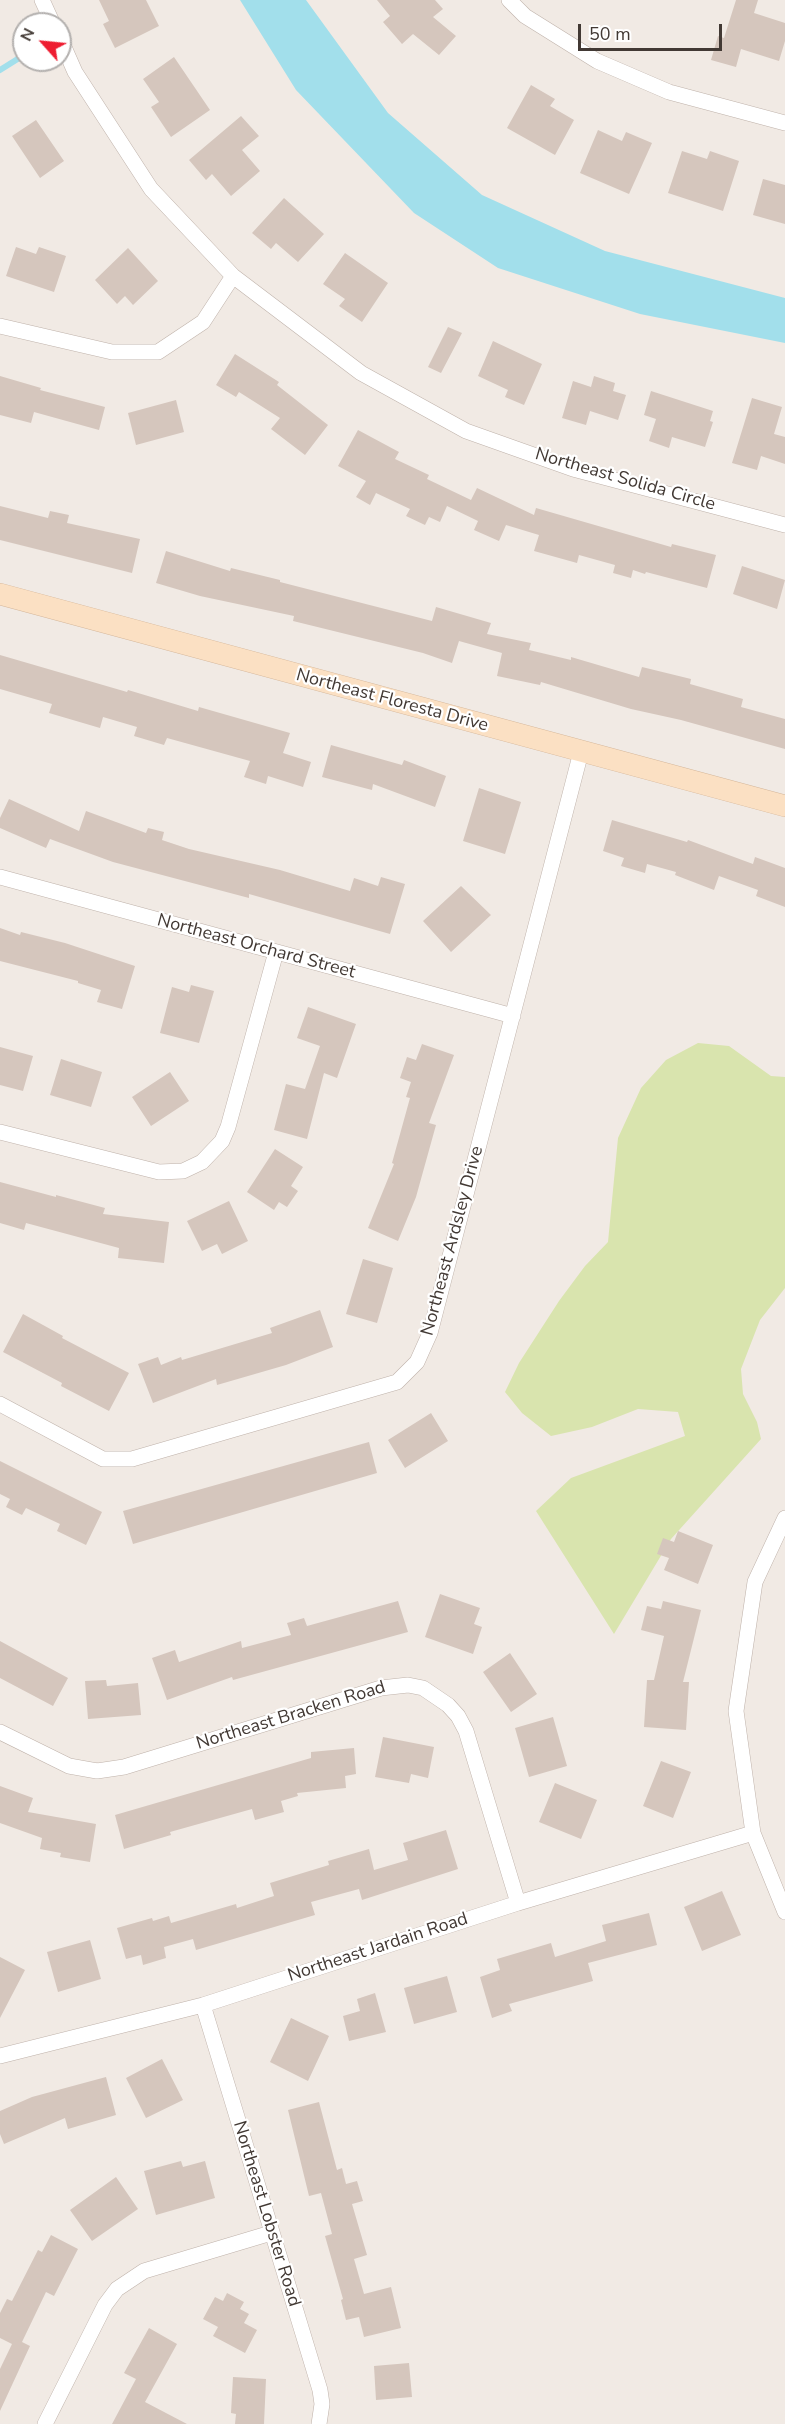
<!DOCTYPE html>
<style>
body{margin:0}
#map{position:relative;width:785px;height:2424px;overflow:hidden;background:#f1eae4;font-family:"Nunito Sans",sans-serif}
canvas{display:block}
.north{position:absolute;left:12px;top:12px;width:60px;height:60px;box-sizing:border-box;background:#fff;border:2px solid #b3b0ae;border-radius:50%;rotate:297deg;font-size:16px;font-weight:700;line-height:24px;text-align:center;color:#423934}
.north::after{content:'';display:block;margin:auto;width:21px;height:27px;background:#ee1d31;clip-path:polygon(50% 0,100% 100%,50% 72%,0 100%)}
.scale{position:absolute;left:578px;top:24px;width:144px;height:27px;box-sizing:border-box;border:3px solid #423934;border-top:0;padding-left:8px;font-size:18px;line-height:21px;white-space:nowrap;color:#423934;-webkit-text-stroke:4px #fff;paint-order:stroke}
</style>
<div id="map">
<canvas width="785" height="2424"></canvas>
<div class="north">N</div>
<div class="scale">50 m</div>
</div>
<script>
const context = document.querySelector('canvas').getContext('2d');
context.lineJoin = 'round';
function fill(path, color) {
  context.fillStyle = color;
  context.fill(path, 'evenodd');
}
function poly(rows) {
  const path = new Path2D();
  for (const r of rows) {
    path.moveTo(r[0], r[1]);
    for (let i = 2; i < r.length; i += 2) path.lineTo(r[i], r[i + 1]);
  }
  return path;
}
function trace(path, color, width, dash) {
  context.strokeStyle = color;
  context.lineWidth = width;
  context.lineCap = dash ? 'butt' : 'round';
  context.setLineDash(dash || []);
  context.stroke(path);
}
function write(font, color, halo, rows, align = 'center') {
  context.font = font + ' "Nunito Sans",sans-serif';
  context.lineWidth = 4.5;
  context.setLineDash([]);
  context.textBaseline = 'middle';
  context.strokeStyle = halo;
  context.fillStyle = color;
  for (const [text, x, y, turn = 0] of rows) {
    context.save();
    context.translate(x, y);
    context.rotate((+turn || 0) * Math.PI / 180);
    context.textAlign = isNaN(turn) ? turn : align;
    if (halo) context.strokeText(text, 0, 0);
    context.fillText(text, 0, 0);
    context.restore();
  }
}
fill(poly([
 [698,1043,729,1046,771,1076,785,1077,785,1288,760,1320,741,1369,743,1394,757,1422,761,1439,671,1539,614,1634,536,1511,571,1478,685,1436,678,1412,638,1409,592,1427,551,1436,522,1413,505,1392,519,1363,559,1301,585,1266,608,1242,618,1138,641,1088,666,1060]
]), '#d9e4ae');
fill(poly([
 [240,0,306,0,388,113,482,195,605,251,785,298,785,343,640,314,498,268,414,213,296,90]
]), '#a2dfeb');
trace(poly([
 [0,70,24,55]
]), '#a2dfeb', 6);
fill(poly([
 [99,0,146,0,159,26,115,48,103,24,109,21],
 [377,0,435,0,443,9,433,17,456,36,439,55,413,34,402,44,383,22,390,16],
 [736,0,758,0,754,13,785,23,785,41,779,61,741,49,736,67,711,60,718,36,724,38],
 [174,57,210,110,171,137,151,107,159,102,143,79],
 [531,85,555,99,550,106,574,120,555,155,507,128],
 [241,116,259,136,242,150,260,171,231,196,212,174,206,180,189,160],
 [36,120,64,161,40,178,12,136],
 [598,130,622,141,626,132,652,143,629,194,580,173],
 [682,151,707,159,710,151,739,161,723,211,668,193],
 [763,179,785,185,785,224,753,215],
 [284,198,324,234,298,262,276,243,271,249,252,233],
 [16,247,36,254,39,247,66,256,54,292,6,276],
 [128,248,158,281,133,305,125,296,117,304,95,280],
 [345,253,388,283,362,322,339,306,345,299,323,284],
 [448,327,462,333,441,373,428,367],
 [493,341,542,364,524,405,505,397,508,390,478,376],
 [235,354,279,382,277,385,328,425,305,455,271,429,280,418,239,392,236,397,216,385],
 [0,376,41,388,40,390,105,407,99,430,34,412,31,423,0,415],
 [594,376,615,383,613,391,626,395,618,420,590,411,586,425,562,418,573,381,591,387],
 [651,391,713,411,710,421,713,422,705,447,672,437,669,448,649,441,656,419,644,415],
 [752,398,782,407,774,434,785,437,785,464,761,456,757,470,732,463],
 [176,400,184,432,136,445,128,413],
 [358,430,399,452,395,459,429,475,427,479,471,500,477,488,534,515,536,508,671,547,672,544,716,555,707,588,646,572,645,574,633,570,631,578,613,573,615,565,579,555,577,563,534,551,539,535,506,525,499,541,474,530,478,521,447,506,440,522,429,517,425,525,406,516,410,509,376,493,370,505,356,497,366,481,338,466],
 [0,506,48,518,50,511,69,515,67,523,140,539,132,573,0,540],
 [166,551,230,571,231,568,280,580,280,582,432,621,436,607,491,623,487,634,531,643,529,650,571,660,571,657,639,677,642,667,691,679,690,684,743,699,741,707,785,719,785,749,681,720,631,709,541,682,540,685,497,676,502,653,459,641,452,663,423,653,293,621,294,616,200,596,156,583],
 [742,566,785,580,777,609,733,594],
 [0,655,127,692,128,690,198,711,199,707,290,733,283,753,311,762,303,787,268,776,266,784,244,777,250,761,167,738,164,745,134,736,137,727,103,717,100,728,49,713,52,704,0,689],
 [331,745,402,765,404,760,446,776,435,807,373,784,372,790,322,777],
 [479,788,521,802,505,854,463,841],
 [9,799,79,831,86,811,146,833,148,828,164,832,162,840,189,849,280,870,350,891,354,878,378,886,381,877,405,884,390,934,249,894,249,898,113,862,50,839,46,848,0,828,0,818],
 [612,820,687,842,688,840,753,864,755,857,785,868,785,907,756,896,758,890,719,876,714,890,675,875,676,872,647,864,645,873,621,866,624,858,603,851],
 [461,886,491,915,451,952,423,921],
 [0,928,20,935,21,932,65,943,135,966,122,1009,97,1002,101,990,78,983,78,981,0,961],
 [191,985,214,991,199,1043,160,1033,172,987,189,992],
 [308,1007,356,1024,337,1078,324,1073,307,1139,274,1130,286,1084,305,1089,320,1046,297,1038],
 [422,1044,454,1055,429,1123,436,1125,416,1197,398,1241,368,1228,394,1164,392,1163,410,1098,406,1097,411,1082,400,1078,407,1057,416,1060],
 [0,1047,33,1056,23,1091,0,1085],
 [61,1059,102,1072,91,1107,50,1095],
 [170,1072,189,1101,151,1126,132,1097],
 [275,1149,303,1167,291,1186,298,1191,287,1207,279,1202,274,1210,247,1192],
 [0,1182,56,1197,56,1195,105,1208,103,1214,169,1222,164,1263,118,1258,119,1248,26,1223,24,1230,0,1223],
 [229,1201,248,1241,222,1254,217,1244,202,1251,187,1221],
 [363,1259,393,1268,377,1323,346,1314],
 [320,1310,333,1347,286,1365,217,1385,216,1379,153,1403,138,1364,158,1357,161,1365,181,1357,182,1360,272,1333,270,1328],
 [23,1314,63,1336,62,1338,129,1373,109,1411,61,1386,62,1383,3,1352],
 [431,1413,448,1441,405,1468,388,1440],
 [369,1442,377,1473,133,1544,123,1511],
 [0,1461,102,1512,86,1545,57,1531,60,1524,26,1508,22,1515,6,1507,10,1499,0,1494],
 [678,1531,713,1545,698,1584,664,1570,669,1558,657,1554,663,1538,674,1542],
 [440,1594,480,1608,474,1624,482,1627,473,1654,425,1637],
 [398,1601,408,1632,233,1680,232,1677,167,1700,152,1658,175,1650,179,1662,241,1641,242,1648,291,1635,287,1623,304,1618,307,1626],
 [663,1601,701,1610,683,1682,689,1682,686,1730,644,1727,647,1680,654,1680,664,1636,641,1630,647,1606,661,1609],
 [0,1641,68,1678,53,1706,0,1678],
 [510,1653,537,1694,511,1712,483,1672],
 [106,1680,107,1686,138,1683,141,1715,88,1719,85,1681],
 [553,1717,567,1766,529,1777,515,1728],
 [383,1737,434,1747,428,1778,411,1774,409,1783,375,1777],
 [354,1748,356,1774,345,1776,346,1788,297,1793,298,1796,281,1801,284,1812,255,1820,252,1809,170,1832,171,1835,124,1849,115,1815,311,1758,311,1752],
 [661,1761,691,1772,673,1818,643,1806],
 [555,1783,597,1800,581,1839,539,1822],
 [0,1786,33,1798,28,1812,96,1824,90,1862,60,1857,61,1853,40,1849,42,1838,0,1823],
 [446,1830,458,1869,362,1900,359,1889,311,1902,315,1915,196,1950,193,1939,164,1947,166,1958,143,1965,141,1955,126,1959,117,1928,152,1918,153,1921,169,1916,171,1923,236,1904,237,1908,274,1896,270,1883,329,1865,328,1861,369,1849,374,1870,408,1860,403,1843],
 [722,1891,741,1935,702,1951,684,1907],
 [649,1913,657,1945,588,1963,593,1981,509,2004,512,2011,492,2018,480,1977,500,1970,497,1959,551,1943,555,1957,606,1941,602,1925],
 [90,1940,101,1979,58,1992,47,1952],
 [0,1957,25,1970,0,2018],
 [447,1976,457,2012,414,2024,404,1988],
 [375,1993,386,2032,349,2041,343,2016,360,2011,357,1999],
 [291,2018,329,2036,308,2081,270,2062],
 [162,2059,183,2100,146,2118,126,2078],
 [106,2077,116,2115,68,2129,65,2118,4,2144,0,2134,0,2111,32,2097],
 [319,2102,337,2170,342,2168,346,2184,357,2181,363,2201,352,2204,367,2255,354,2259,364,2294,391,2287,401,2328,364,2337,359,2317,346,2320,341,2300,343,2299,325,2236,332,2234,321,2193,309,2196,288,2110],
 [181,2161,183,2167,205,2161,215,2198,156,2215,144,2171],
 [116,2177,138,2209,92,2241,70,2210],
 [51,2235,78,2249,54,2296,46,2292,22,2342,30,2346,0,2411,0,2369,12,2344,0,2338,0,2313,7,2299,12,2301,38,2250,42,2252],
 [227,2293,244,2302,240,2309,249,2314,244,2323,257,2330,245,2353,213,2336,218,2327,203,2319,215,2297,223,2301],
 [149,2328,177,2344,145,2402,187,2424,112,2424,136,2379,124,2373],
 [409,2363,412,2397,376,2400,374,2366],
 [233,2377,266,2379,264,2424,235,2424,236,2414,231,2413]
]), '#d5c6bd');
const street = poly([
 [42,0,53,24],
 [509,0,525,16,597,61,669,92,785,123],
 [60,38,75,72,151,189,233,276,361,373,466,431,573,469,785,525],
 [0,326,112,352,158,352,203,322,233,276],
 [0,877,513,1016],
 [0,1132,159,1172,183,1171,202,1162,222,1141,228,1127,276,952],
 [0,1404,103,1459,132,1459,397,1382,417,1362,430,1333,581,752],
 [785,1518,755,1582,736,1711,753,1833,785,1912],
 [0,1732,69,1766,97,1771,124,1767,381,1688,408,1685,423,1688,448,1705,458,1716,466,1731,518,1903],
 [203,2005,320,2390,322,2404,319,2424],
 [0,2056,203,2005,518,1903,753,1833],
 [45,2424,105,2305,117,2289,144,2271,271,2233]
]);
const secondary = poly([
 [0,594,785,806]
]);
trace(street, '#bfb2aa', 16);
trace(secondary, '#d2b498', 22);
trace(street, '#fff', 15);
trace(secondary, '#fbe0c3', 21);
write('18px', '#423934', '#fff', [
 ["Northeast Solida Circle",625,480,16],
 ["Northeast Floresta Drive",392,701,15],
 ["Northeast Orchard Street",256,947,15],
 ["Northeast Ardsley Drive",453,1241,-75],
 ["Northeast Bracken Road",291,1716,-17],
 ["Northeast Jardain Road",378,1948,-18],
 ["Northeast Lobster Road",266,2214,73]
]);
</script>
